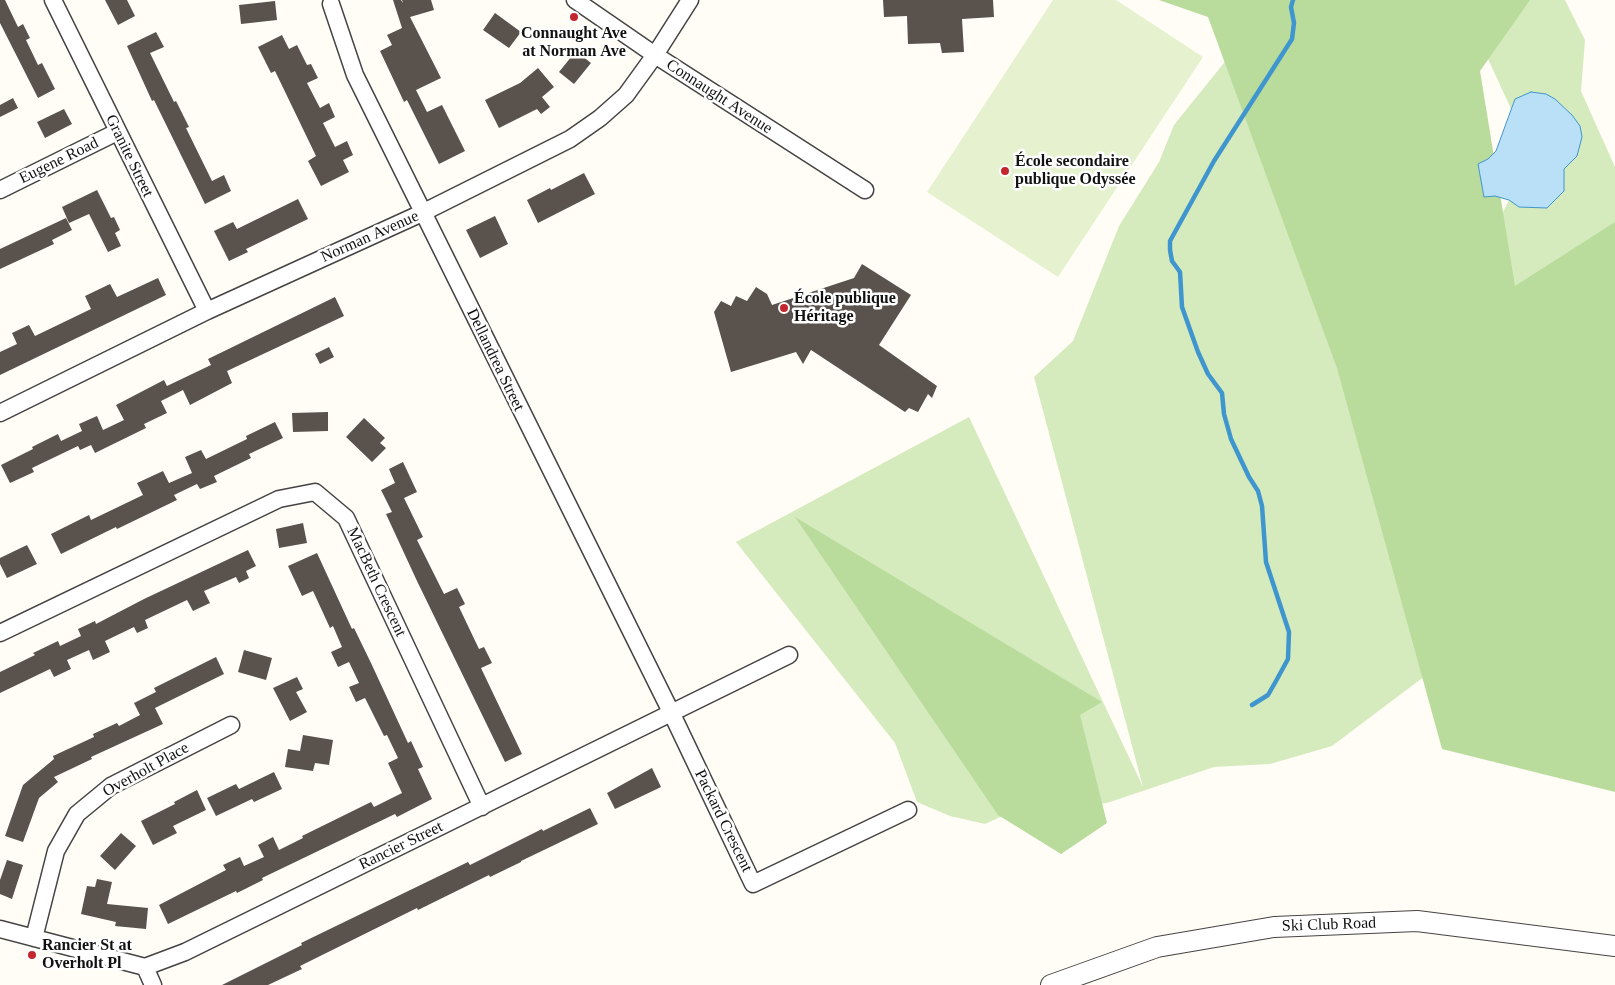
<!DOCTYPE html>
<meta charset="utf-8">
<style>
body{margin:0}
canvas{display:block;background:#fffdf5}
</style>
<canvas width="1615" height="985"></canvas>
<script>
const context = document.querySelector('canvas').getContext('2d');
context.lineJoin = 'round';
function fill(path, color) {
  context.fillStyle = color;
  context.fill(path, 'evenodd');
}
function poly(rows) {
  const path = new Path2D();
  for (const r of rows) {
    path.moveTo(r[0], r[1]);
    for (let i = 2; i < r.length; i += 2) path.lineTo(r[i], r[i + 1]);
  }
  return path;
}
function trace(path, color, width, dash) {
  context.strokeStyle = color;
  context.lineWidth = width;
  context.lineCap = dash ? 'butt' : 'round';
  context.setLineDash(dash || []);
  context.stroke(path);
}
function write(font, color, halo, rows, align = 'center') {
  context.font = font + ' "Times New Roman",serif';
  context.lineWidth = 5;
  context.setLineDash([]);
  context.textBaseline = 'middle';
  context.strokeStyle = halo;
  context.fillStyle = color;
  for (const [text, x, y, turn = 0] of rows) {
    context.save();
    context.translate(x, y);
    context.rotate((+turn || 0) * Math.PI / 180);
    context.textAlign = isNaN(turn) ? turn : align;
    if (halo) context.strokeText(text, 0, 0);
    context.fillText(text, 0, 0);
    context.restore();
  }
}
fill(poly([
 [1440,0,1565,0,1585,40,1581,91,1615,167,1615,561,1469,660,1421,679,1332,746,1270,764,1214,767,1107,803,1035,814,1011,812,985,824,950,816,917,802,895,743,736,542,969,417,1143,787,1034,377,1073,341,1119,226,1159,162,1174,125,1240,43,1500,218,1522,174,1518,124,1465,9]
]), '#d5ebbd');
fill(poly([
 [1159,0,1530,0,1480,71,1515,286,1615,222,1615,792,1442,749,1337,368,1208,17],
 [795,517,1102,702,1080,715,1107,823,1061,854,998,815]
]), '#b9dc9c');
fill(poly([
 [1053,0,1116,0,1203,57,1058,277,927,192]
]), '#e6f2cf');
const water = poly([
 [1531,92,1546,94,1555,99,1572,115,1580,126,1582,137,1577,156,1564,169,1564,191,1547,208,1519,207,1509,200,1495,196,1484,197,1478,164,1488,159,1496,151,1515,99,1531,92]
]);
fill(water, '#b9e0f7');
trace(water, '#3f96cf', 1);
trace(poly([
 [1252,705,1268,695,1276,681,1288,659,1289,632,1266,562,1262,506,1258,491,1249,477,1231,439,1224,414,1222,393,1208,374,1198,352,1182,307,1180,272,1172,261,1170,250,1170,241,1214,161,1292,39,1294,23,1291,7,1293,0]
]), '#3f96cf', 4.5);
fill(poly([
 [0,0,5,0,18,27,23,24,30,38,26,40,38,65,42,63,55,89,38,98,0,23],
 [105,0,127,0,135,16,118,25],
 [393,0,401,0,403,3,402,0,431,0,434,10,410,17,441,78,416,90,427,112,442,105,465,151,439,164,407,100,404,102,380,51,392,45,387,35,402,28],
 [883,0,993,0,994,17,962,19,964,52,942,53,940,43,908,44,907,16,884,17],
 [275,1,277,20,241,24,239,5],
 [495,13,521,32,509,48,483,30],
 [156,32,164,47,150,53,174,102,176,101,189,127,186,128,212,181,224,175,231,191,205,204,154,100,152,101,127,46],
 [282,35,289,49,297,45,307,65,311,64,318,78,307,83,320,108,329,103,335,117,323,123,335,147,347,141,353,155,343,160,349,172,321,186,308,161,316,156,275,71,271,73,258,47],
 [576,51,591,63,574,84,559,72],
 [538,68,554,87,542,97,550,107,541,114,537,109,499,128,485,100,520,83],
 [13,98,18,108,0,117,0,105],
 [64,109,72,124,45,138,37,122],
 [584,173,595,194,538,223,527,200,550,188,551,190],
 [97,190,111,218,114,217,120,230,115,233,121,246,108,252,89,214,69,223,62,207],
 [298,199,308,219,246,249,248,252,229,261,214,231,233,222,237,229],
 [495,216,508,244,480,258,466,230],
 [66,218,72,230,52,240,54,244,0,269,0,249],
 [862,264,911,295,879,345,937,386,932,398,928,394,918,412,909,408,905,412,811,350,803,364,796,352,731,372,714,312,721,301,731,306,736,296,747,301,756,287,767,294,772,305,854,278],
 [158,278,166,295,0,375,0,352,17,344,12,333,29,325,35,336,91,309,85,296,110,284,117,297],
 [335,297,344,316,227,371,232,383,190,405,183,390,161,401,167,413,144,424,146,428,95,453,91,445,80,450,78,446,32,468,34,472,10,483,1,465,33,449,32,447,58,434,61,441,82,431,79,424,97,416,103,430,124,420,116,405,164,380,167,386,211,365,208,359],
 [329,347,334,357,320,364,315,354],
 [328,412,328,431,293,432,292,413],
 [364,418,385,438,380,443,386,448,372,462,346,437],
 [275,422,283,438,249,454,251,458,214,476,217,482,200,489,197,484,174,495,177,500,117,529,116,527,61,554,51,534,89,515,91,520,143,495,137,483,163,471,169,483,192,473,185,457,201,450,206,459,247,439,246,436],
 [403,462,417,492,404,498,423,537,417,540,444,594,457,588,465,604,459,607,479,649,484,647,492,663,481,668,522,754,505,762,417,581,386,514,392,512,381,490,395,483,389,469],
 [303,523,307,543,279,548,276,529],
 [27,545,37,564,7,578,0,564,0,558],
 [248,550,256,566,246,571,249,578,239,583,236,577,204,591,210,603,193,611,187,600,145,620,148,628,137,633,134,627,105,641,110,652,93,660,89,650,67,660,71,669,54,677,50,669,0,693,0,672,35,655,33,653,58,641,60,646,81,636,78,629,95,621,96,624,144,599],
 [317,553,352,629,354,628,371,663,408,743,411,741,423,767,418,769,432,799,397,817,395,814,262,878,263,880,237,893,236,891,168,924,159,905,226,870,223,865,240,857,244,866,264,857,258,845,273,837,279,850,303,838,302,836,371,802,374,807,402,793,388,763,398,758,387,735,384,736,365,698,356,702,349,687,359,683,349,662,338,667,331,652,342,647,333,626,330,628,313,591,302,596,288,566],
 [244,650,272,658,266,680,238,672],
 [216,657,224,674,155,708,163,724,91,757,92,759,54,777,58,782,39,798,23,842,5,836,23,785,54,759,53,756,94,737,93,734,117,723,119,726,140,715,134,703,156,692,154,688],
 [297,677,303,689,296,692,307,712,290,721,273,688],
 [303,735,333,740,329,765,315,763,313,771,285,767,288,749,300,751],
 [652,768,661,787,615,809,607,793],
 [274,772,282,789,254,802,252,799,216,816,207,798,236,784,239,789],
 [197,790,206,810,173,826,177,833,153,845,141,821,175,804,174,802],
 [590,808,598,824,521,861,521,862,490,877,489,875,418,910,417,908,300,966,302,969,268,985,222,985,302,945,301,943,435,878,468,862,470,865,542,829,543,831],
 [121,833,136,846,115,870,100,856],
 [7,860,23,865,12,899,0,894,0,880],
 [97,879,112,882,107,904,148,908,146,929,115,926,116,922,81,914,87,886,95,887]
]), '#5a524d');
const minor = poly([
 [53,0,207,311],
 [575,0,655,55,865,190],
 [331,4,355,75,671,712,753,884,908,810],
 [0,190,117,132],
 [0,413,207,311,422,213,570,139,600,118,626,95,655,55,690,0],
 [0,633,279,499,315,492,346,518,482,807],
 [0,929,145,967,185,952,789,655],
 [34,938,56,851,77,814,111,786,231,725],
 [145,967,153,985]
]);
const tertiary = poly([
 [1051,985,1157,947,1274,927,1417,921,1615,946]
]);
trace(minor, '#444', 19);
trace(tertiary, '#444', 22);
trace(minor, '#fff', 16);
trace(tertiary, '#fff', 20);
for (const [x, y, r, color] of [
 [574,17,5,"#c4262e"],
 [1005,171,5,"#c4262e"],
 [784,308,5,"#c4262e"],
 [32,955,5,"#c4262e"]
]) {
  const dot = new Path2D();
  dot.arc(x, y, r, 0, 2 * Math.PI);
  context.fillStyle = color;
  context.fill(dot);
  trace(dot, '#fff', 2);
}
write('bold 16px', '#111', '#fff', [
 ["Connaught Ave",574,34,"center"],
 ["at Norman Ave",574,52,"center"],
 ["École secondaire",1015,162],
 ["publique Odyssée",1015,180],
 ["École publique",794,299],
 ["Héritage",794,317],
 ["Rancier St at",42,946],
 ["Overholt Pl",42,964]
], 'left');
write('16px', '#111', '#fff', [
 ["Connaught Avenue",719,97,33],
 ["Granite Street",129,156,64],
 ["Eugene Road",59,161,-26],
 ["Norman Avenue",370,237,-24],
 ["Dellandrea Street",495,360,64],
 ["MacBeth Crescent",376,582,65],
 ["Overholt Place",146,770,-29],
 ["Packard Crescent",723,821,64],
 ["Rancier Street",401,846,-26],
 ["Ski Club Road",1329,925,-2]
]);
</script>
